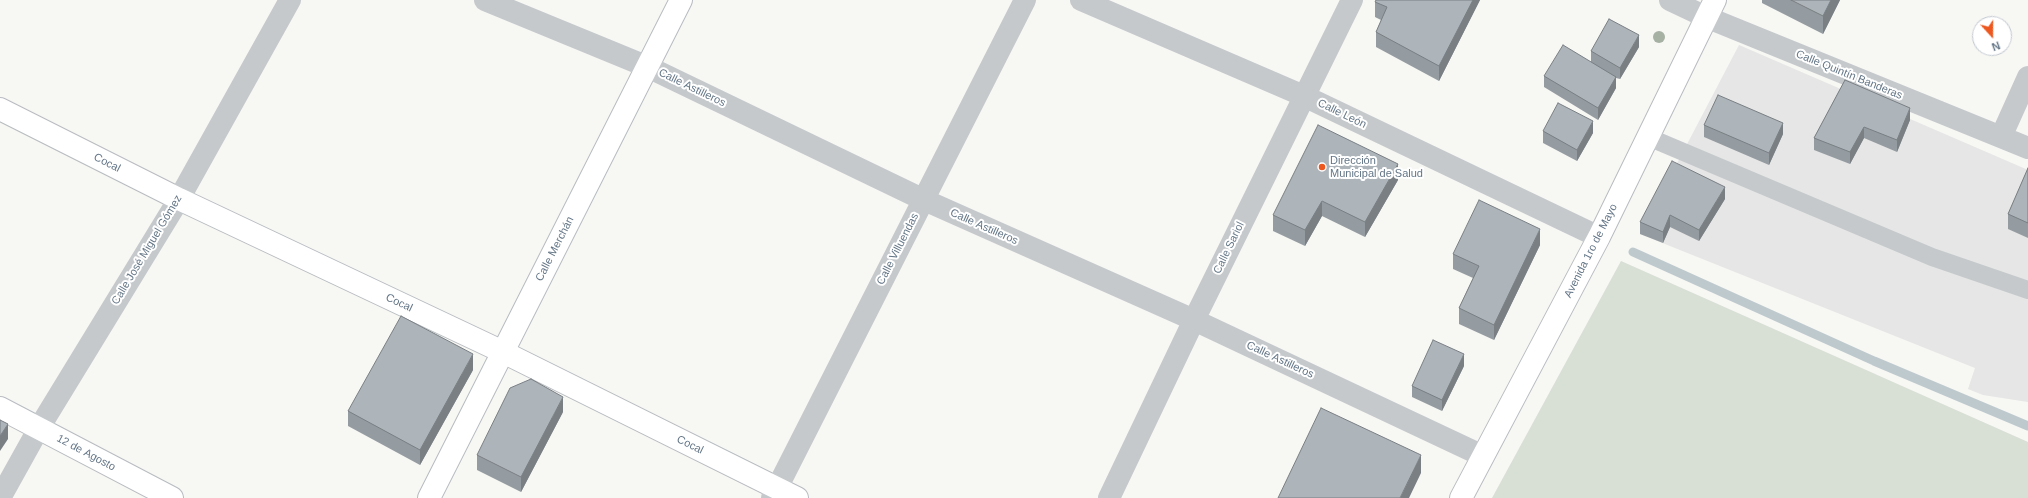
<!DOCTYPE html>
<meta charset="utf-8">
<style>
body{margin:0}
#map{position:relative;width:2028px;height:498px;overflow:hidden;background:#f7f7f4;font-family:Helvetica,sans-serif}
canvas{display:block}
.north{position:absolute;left:1972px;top:16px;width:40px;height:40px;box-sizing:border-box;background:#fff;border:1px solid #c1c8cf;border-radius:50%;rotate:159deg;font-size:11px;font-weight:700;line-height:16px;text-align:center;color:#647687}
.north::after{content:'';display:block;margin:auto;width:14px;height:18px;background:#ec581f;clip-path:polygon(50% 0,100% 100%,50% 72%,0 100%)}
</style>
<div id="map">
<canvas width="2028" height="498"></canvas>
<div class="north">N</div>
</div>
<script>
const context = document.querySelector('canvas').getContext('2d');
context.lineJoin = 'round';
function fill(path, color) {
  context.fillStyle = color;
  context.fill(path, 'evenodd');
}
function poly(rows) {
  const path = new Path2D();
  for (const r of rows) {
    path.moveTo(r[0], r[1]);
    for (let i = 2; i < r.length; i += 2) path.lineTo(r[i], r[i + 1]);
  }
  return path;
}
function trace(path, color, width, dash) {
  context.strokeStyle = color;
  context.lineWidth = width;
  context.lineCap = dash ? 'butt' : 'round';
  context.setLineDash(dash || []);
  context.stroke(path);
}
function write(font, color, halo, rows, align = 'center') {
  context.font = font + ' Helvetica,sans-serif';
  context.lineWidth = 4;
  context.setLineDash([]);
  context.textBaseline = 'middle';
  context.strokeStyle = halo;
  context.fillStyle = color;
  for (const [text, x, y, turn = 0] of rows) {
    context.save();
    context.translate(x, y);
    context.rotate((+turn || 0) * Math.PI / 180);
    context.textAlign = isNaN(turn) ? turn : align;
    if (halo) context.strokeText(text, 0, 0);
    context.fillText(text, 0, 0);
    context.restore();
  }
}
fill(poly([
 [1739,45,2028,170,2028,402,1983,395,1968,389,1975,368,1640,234]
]), '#e5e6e5');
fill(poly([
 [1621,261,2028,442,2028,498,1492,498]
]), '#d8dfd5');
trace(poly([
 [1633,252,1874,361,2028,426]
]), '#bec9ce', 9);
const secondary = poly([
 [429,498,681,0]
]);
const primary = poly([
 [0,109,179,199,503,352,797,498],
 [0,408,172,498],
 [1461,498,1599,237,1715,0]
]);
trace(secondary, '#b7bcc1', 24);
trace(primary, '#b8bcc0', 24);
trace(poly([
 [1648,137,1932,257,2028,290]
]), '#c5c9cc', 18);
trace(poly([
 [485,0,648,67,922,199,1194,320,1483,456],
 [1081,0,1304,96,1599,237],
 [1670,0,1706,17,2028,148],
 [2001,137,2028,77],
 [0,498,39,428,179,199,290,0],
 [772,498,1025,0],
 [1109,498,1194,320,1352,0]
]), '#c5c9cc', 22);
trace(secondary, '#fff', 22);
trace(primary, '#fff', 22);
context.fillStyle = '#a6b1a3';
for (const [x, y] of [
 [1659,37]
]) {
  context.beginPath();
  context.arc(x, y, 6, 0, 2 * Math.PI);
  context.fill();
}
fill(poly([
 [1480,0,1439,81,1376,47,1376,32,1381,20,1375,17,1375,2],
 [1762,0,1840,0,1823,34,1762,3],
 [1639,47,1620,79,1616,78,1616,88,1598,120,1544,87,1544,76,1591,62,1591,51],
 [1845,80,1910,120,1897,152,1864,138,1850,164,1814,150,1814,138],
 [1704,125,1783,134,1769,165,1704,137],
 [1543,131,1593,133,1577,161,1543,143],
 [2028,168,2028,238,2008,229,2008,214],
 [1398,180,1365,237,1322,216,1305,246,1273,231,1273,215],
 [1725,199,1699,241,1670,227,1663,243,1640,234,1640,222],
 [1540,245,1494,340,1459,324,1459,308,1473,278,1453,269,1453,254],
 [1464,366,1442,411,1412,397,1412,386],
 [473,370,420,465,348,426,348,411],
 [563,412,521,492,477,470,477,455]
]), '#959ca1');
fill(poly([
 [1473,0,1480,0,1439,81,1439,66],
 [1831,0,1840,0,1823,34,1823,16],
 [1639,35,1639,47,1620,79,1620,68],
 [1616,77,1616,88,1598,120,1598,108],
 [1910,108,1910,120,1897,152,1897,140],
 [1593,121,1593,133,1577,161,1577,150],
 [1783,123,1783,134,1769,165,1769,153],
 [1864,127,1864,138,1850,164,1850,152],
 [1398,164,1398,180,1365,237,1365,222],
 [1725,187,1725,199,1699,241,1699,230],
 [1322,201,1322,216,1305,246,1305,230],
 [1670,215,1670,227,1663,243,1663,232],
 [1540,229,1540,245,1494,340,1494,325],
 [473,354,473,370,420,465,420,450],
 [1464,354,1464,366,1442,411,1442,400],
 [563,397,563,412,521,492,521,477],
 [8,424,8,439,0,451,0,436],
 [1421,455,1421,473,1409,498,1400,498]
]), '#797f83');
const building = poly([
 [1376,0,1473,0,1439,66,1376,32,1387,7,1375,2,1376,0],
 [1791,0,1831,0,1823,16,1791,0],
 [1609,19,1639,35,1620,68,1591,51,1609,19],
 [1563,45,1616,77,1598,108,1544,76,1563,45],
 [1845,80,1910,108,1897,140,1864,127,1850,152,1814,138,1845,80],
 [1718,95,1783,123,1769,153,1704,125,1718,95],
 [1558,103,1593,121,1577,150,1543,131,1558,103],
 [1318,125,1398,164,1365,222,1322,201,1305,230,1273,215,1318,125],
 [1672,161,1725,187,1699,230,1670,215,1663,232,1640,222,1672,161],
 [2028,168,2028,223,2008,214,2028,168],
 [1479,200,1540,229,1494,325,1459,308,1479,266,1453,254,1479,200],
 [401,316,473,354,420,450,348,411,401,316],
 [1433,340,1464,354,1442,400,1412,386,1433,340],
 [531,379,563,397,521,477,477,455,510,388,531,379],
 [1321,408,1421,455,1400,498,1278,498,1321,408],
 [0,420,8,424,0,436,0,420]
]);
fill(building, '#adb5bb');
trace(building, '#797f83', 1);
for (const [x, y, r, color] of [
 [1322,167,4,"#ec581f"]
]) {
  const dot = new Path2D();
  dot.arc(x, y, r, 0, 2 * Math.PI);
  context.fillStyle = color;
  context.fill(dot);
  trace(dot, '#fff', 1.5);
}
write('11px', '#647687', '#fff', [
 ["Calle Quintín Banderas",1849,75,22],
 ["Calle Astilleros",692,88,26],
 ["Calle León",1342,114,26],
 ["Cocal",107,163,27],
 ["Calle Astilleros",984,227,24],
 ["Calle Sariol",1229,248,-64],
 ["Calle Merchán",555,249,-63],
 ["Calle Villuendas",898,249,-63],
 ["Calle José Miguel Gómez",147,250,-59],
 ["Avenida 1ro de Mayo",1591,251,-63],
 ["Cocal",399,303,25],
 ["Calle Astilleros",1280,360,25],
 ["Cocal",690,445,26],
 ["12 de Agosto",86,453,28]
]);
write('11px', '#647687', '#fff', [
 ["Dirección",1330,161],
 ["Municipal de Salud",1330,174]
], 'left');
</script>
